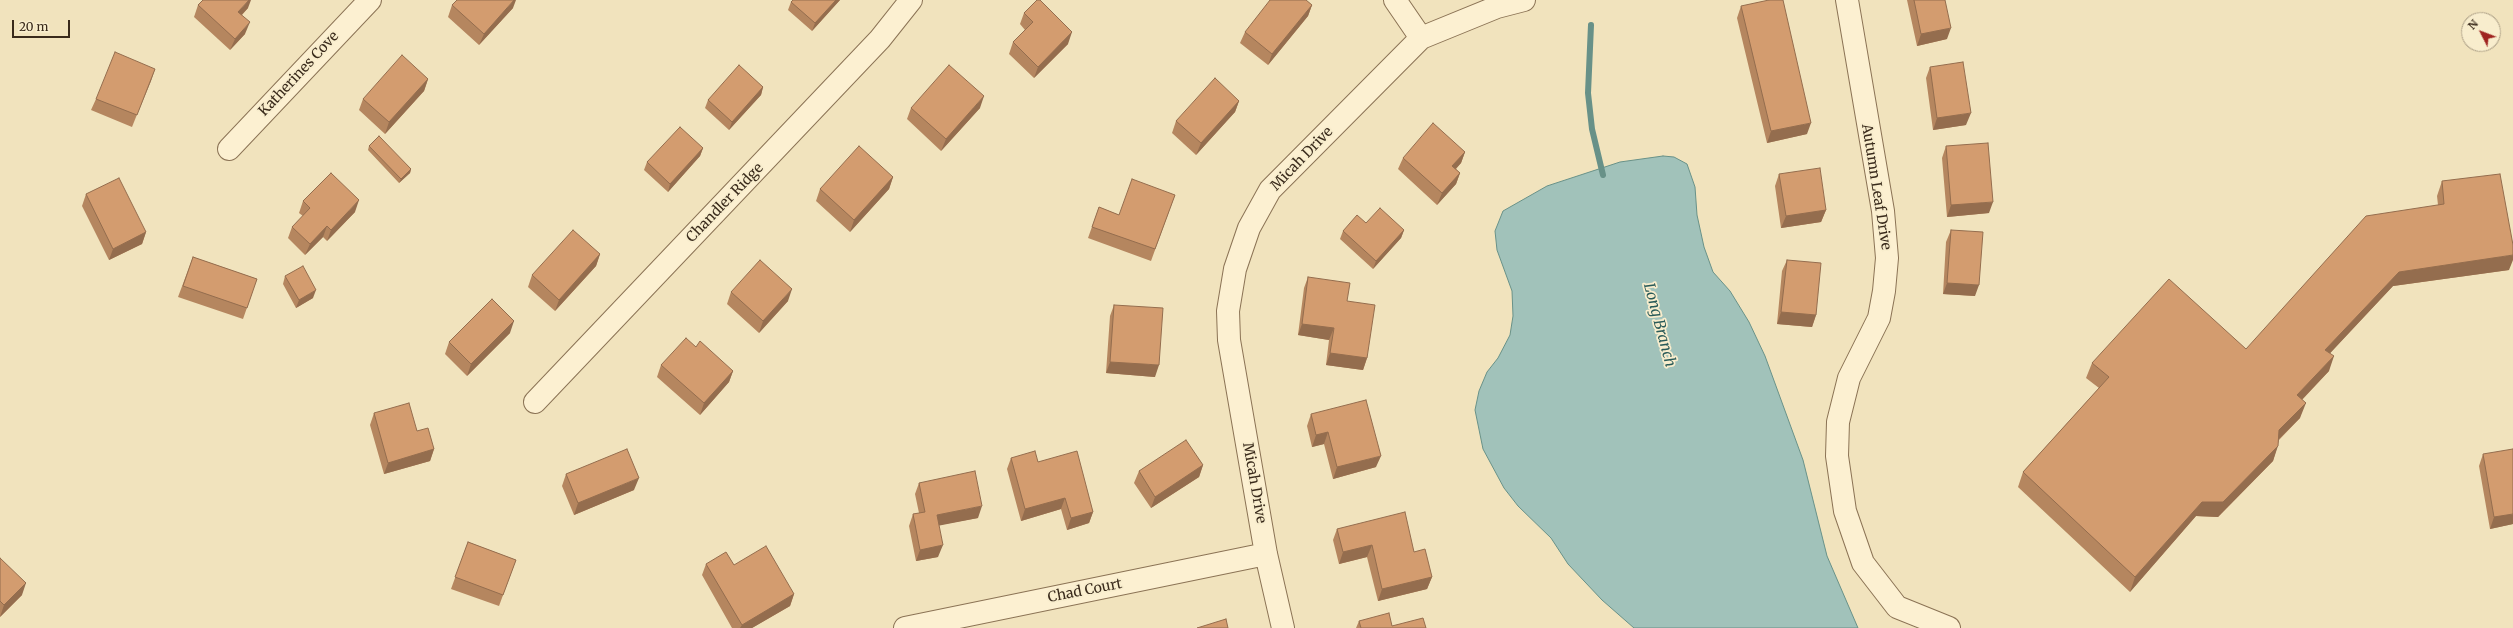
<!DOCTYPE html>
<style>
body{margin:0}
#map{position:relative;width:2513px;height:628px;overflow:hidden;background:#f1e3bd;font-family:Merriweather,serif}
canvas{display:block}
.north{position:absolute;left:2461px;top:12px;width:40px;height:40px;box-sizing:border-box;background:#f8edcd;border:1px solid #ac9f86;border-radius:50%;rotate:312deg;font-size:11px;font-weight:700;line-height:16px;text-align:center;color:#392a1b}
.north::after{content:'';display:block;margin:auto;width:14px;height:18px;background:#9f2320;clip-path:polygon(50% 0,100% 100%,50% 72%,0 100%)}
.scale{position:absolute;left:12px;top:20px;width:58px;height:18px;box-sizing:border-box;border:2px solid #392a1b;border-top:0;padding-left:5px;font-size:12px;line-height:14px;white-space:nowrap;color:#392a1b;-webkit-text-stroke:3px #f8edcd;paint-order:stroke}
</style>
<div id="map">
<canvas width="2513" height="628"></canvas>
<div class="north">N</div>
<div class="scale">20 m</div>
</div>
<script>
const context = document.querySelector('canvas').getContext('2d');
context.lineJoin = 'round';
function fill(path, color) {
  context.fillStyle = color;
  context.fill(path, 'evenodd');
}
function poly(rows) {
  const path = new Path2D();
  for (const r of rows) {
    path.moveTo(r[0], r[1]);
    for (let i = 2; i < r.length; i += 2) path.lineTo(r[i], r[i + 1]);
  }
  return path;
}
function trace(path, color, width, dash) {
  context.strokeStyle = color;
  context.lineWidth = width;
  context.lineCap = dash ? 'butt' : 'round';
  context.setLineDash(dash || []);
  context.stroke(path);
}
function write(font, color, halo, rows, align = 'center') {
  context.font = font + ' Merriweather,serif';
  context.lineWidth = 3.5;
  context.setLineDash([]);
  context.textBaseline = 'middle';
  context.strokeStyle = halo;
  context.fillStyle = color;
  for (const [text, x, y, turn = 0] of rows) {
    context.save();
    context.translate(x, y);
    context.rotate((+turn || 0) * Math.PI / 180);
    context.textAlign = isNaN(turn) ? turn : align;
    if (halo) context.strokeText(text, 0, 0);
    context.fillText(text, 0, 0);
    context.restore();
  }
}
const water = poly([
 [1663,156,1674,157,1687,164,1695,187,1697,215,1704,247,1713,272,1730,291,1749,322,1765,356,1803,460,1827,556,1858,628,1634,628,1602,600,1568,564,1551,538,1518,506,1504,488,1483,449,1475,410,1479,391,1487,372,1498,358,1510,335,1513,316,1512,291,1497,250,1495,231,1503,211,1547,186,1620,162,1663,156]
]);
fill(water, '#a1c2ba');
trace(water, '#689188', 1);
trace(poly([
 [1591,25,1588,93,1592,129,1603,175]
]), '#689188', 6);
const minor = poly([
 [1395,0,1421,38],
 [1847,0,1883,211,1887,258,1884,291,1879,318,1849,378,1838,422,1837,456,1845,511,1863,563,1897,607,1949,628],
 [229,149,370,0],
 [535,402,880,39,911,0],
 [905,628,1266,554],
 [1283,628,1266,554,1229,340,1228,311,1235,269,1249,228,1270,190,1421,38,1497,7,1524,0]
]);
trace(minor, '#8b7355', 24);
trace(minor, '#fcf0d1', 22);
fill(poly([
 [793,0,840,0,812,31,788,10,791,2],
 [1907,0,1945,0,1947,39,1917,46],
 [198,5,248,8,242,15,245,34,230,50,194,17],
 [452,5,513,8,479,45,448,17],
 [1312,5,1308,16,1268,65,1240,43,1245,32],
 [1741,6,1807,134,1767,143,1737,18],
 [1024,13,1068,44,1034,78,1009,54,1013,42,1025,30,1020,24],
 [1930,67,1966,125,1933,130,1926,78],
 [155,69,132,127,91,110,96,99],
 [428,79,424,91,385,134,359,110,363,99],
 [763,87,761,95,729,130,705,108,708,100],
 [1239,101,1235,112,1196,155,1172,133,1176,121],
 [911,108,980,108,941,151,907,119],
 [369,146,411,169,410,173,399,183,368,150],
 [1946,146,1989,213,1947,217,1942,158],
 [703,148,700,156,668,192,644,170,647,162],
 [1465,152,1461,163,1456,169,1460,173,1456,184,1437,205,1398,169,1403,158],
 [1779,174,1826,210,1821,222,1781,228,1775,186],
 [893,177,889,189,850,232,816,201,820,189],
 [2442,181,2509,270,2393,286,2330,353,2329,371,2302,400,2300,418,2279,440,2273,461,2218,517,2196,516,2130,592,2018,487,2023,472,2099,388,2086,378,2092,363,2246,349,2438,205,2437,196],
 [86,194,146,232,142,244,109,260,82,206],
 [1175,195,1151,261,1088,238,1099,207,1119,215],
 [303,201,355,212,327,241,323,237,305,255,288,238,292,227,303,216,299,213],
 [1366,223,1404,230,1401,238,1373,269,1340,239,1343,231],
 [1951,230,1975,296,1943,294,1946,242],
 [600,254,596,266,555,311,528,287,532,275],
 [193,257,257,279,243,319,178,297],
 [1787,260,1816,315,1812,327,1777,324,1782,271],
 [285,276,313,298,296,308,283,284],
 [1308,277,1347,301,1367,358,1363,370,1326,365,1329,340,1298,335,1304,288],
 [731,292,788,301,759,333,727,304],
 [1114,305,1155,377,1106,373,1110,316],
 [510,333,467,376,445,354,449,342],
 [696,347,733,371,729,382,700,415,657,377,661,365],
 [374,413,417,431,434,449,430,461,384,474,370,425],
 [1311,414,1376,467,1333,479,1324,444,1312,447,1307,426],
 [2483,454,2513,524,2490,529,2479,466],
 [1011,458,1038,462,1093,512,1089,523,1067,530,1061,509,1021,521,1007,469],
 [1203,465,1199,477,1151,508,1134,483,1139,471],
 [566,474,634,490,574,515,562,486],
 [919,483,978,518,939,525,938,557,916,561,909,526,913,514,919,513,915,494],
 [1337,529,1414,552,1432,577,1427,589,1378,601,1367,557,1339,564,1333,540],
 [468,542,516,560,499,606,451,589],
 [0,558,22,595,0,617],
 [706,564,734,565,794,594,790,606,752,628,732,628,702,575],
 [1359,621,1392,626,1426,628,1356,628]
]), '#b5865f');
fill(poly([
 [249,0,251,0,248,8,234,23,238,12],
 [514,0,516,0,513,8,479,45,484,34],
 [836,0,840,0,812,31,815,23],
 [1312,5,1308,16,1268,65,1272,54],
 [250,22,245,34,230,50,235,39],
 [1951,28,1947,39,1917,46,1921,34],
 [1072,32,1068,44,1034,78,1038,67],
 [155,69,151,81,132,127,137,115],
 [428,79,424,91,385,134,389,122],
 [763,87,761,95,729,130,732,122],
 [984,96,980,108,941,151,946,139],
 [1239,101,1235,112,1196,155,1201,143],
 [1971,113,1966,125,1933,130,1937,118],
 [1811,123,1807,134,1767,143,1771,131],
 [703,148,700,156,668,192,670,184],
 [1465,152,1461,163,1448,177,1452,166],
 [411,169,410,173,399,183,401,179],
 [1460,173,1456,184,1437,205,1442,193],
 [893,177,889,189,850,232,854,220],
 [359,200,355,212,327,241,331,230],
 [1993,202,1989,213,1947,217,1951,205],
 [1826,210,1821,222,1781,228,1786,216],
 [327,226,323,237,305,255,310,244],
 [1404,230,1401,238,1373,269,1376,261],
 [146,232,142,244,109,260,113,249],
 [600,254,596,266,555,311,559,300],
 [2513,255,2513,260,2509,270,2393,286,2320,364,2325,350,2399,272],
 [1947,283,1979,285,1975,296,1943,294],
 [792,289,788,301,759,333,763,321],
 [316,290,313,298,296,308,299,300],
 [1781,312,1816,315,1812,327,1777,324],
 [514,321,510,333,467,376,471,364],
 [1302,324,1334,328,1329,340,1298,335],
 [1330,353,1367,358,1363,370,1326,365],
 [2334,356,2329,371,2292,410,2297,395],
 [1110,362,1159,365,1155,377,1106,373],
 [733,371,729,382,700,415,704,403],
 [2306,403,2300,418,2274,444,2279,430],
 [1328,432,1324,444,1312,447,1316,435],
 [2278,446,2273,461,2218,517,2196,516,2130,592,2135,577,2202,502],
 [434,449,430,461,384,474,388,463],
 [1381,456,1376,467,1333,479,1337,467],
 [1203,465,1199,477,1151,508,1155,497],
 [639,478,634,490,574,515,578,503],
 [1065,498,1061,509,1021,521,1025,509],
 [982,506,978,518,932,527,937,515],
 [1093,512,1089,523,1067,530,1071,518],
 [2513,514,2513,524,2490,529,2494,517],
 [943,545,938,557,916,561,920,550],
 [1372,545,1367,557,1339,564,1343,552],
 [1432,577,1427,589,1378,601,1382,589],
 [26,583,22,595,0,617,4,605],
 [794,594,790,606,752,628,740,628,742,625]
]), '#946d4e');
const building = poly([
 [203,0,249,0,238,12,250,22,235,39,198,5,203,0],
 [457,0,514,0,484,34,452,5,457,0],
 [793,0,836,0,815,23,791,2,793,0],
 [1037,0,1040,0,1072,32,1038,67,1013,42,1033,22,1024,13,1037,0],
 [1270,0,1306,0,1312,5,1272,54,1245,32,1270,0],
 [1769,0,1783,0,1811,123,1771,131,1741,6,1769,0],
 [1914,0,1945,0,1951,28,1921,34,1914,0],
 [115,52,155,69,137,115,96,99,115,52],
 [402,55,428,79,389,122,363,99,402,55],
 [1963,62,1971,113,1937,118,1930,67,1963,62],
 [739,65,763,87,732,122,708,100,739,65],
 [949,65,984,96,946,139,911,108,949,65],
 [1215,78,1239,101,1201,143,1176,121,1215,78],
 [1433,123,1465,152,1452,166,1460,173,1442,193,1403,158,1433,123],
 [680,127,703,148,670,184,647,162,680,127],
 [379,136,411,169,401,179,369,146,379,136],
 [1988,143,1993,202,1951,205,1946,146,1988,143],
 [859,146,893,177,854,220,820,189,859,146],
 [1820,168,1826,210,1786,216,1779,174,1820,168],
 [331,173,359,200,331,230,327,226,310,244,292,227,310,208,303,201,331,173],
 [2500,174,2513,245,2513,255,2399,272,2325,350,2334,356,2297,395,2306,403,2279,430,2278,446,2223,502,2202,502,2135,577,2023,472,2109,377,2092,363,2169,279,2246,349,2366,216,2444,204,2442,181,2500,174],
 [119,178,146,232,113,249,86,194,119,178],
 [1132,179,1175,195,1155,249,1092,227,1099,207,1119,215,1132,179],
 [1380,208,1404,230,1376,261,1343,231,1357,215,1366,223,1380,208],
 [573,230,600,254,559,300,532,275,573,230],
 [1951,230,1983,232,1979,285,1947,283,1951,230],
 [193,257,257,279,247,308,183,286,193,257],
 [760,260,792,289,763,321,731,292,760,260],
 [1787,260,1821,263,1816,315,1781,312,1787,260],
 [303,266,316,290,299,300,285,276,303,266],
 [1308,277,1350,283,1347,301,1375,305,1367,358,1330,353,1334,328,1302,324,1308,277],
 [492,299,514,321,471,364,449,342,492,299],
 [1114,305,1163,308,1159,365,1110,362,1114,305],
 [686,338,696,347,700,341,733,371,704,403,661,365,686,338],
 [1366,400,1381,456,1337,467,1328,432,1316,435,1311,414,1366,400],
 [409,403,417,431,428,428,434,449,388,463,374,413,409,403],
 [1186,440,1203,465,1155,497,1139,471,1186,440],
 [627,449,639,478,578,503,566,474,627,449],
 [2513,449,2513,514,2494,517,2483,454,2513,449],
 [1035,451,1038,462,1077,451,1093,512,1071,518,1065,498,1025,509,1011,458,1035,451],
 [975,471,982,506,937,515,943,545,920,550,913,514,925,512,919,483,975,471],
 [1405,512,1414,552,1425,549,1432,577,1382,589,1372,545,1343,552,1337,529,1405,512],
 [468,542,516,560,503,595,455,577,468,542],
 [766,546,794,594,742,625,706,564,726,552,734,565,766,546],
 [0,558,26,583,4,605,0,601,0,558],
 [1389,613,1392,626,1423,618,1426,628,1361,628,1359,621,1389,613],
 [1226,619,1228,628,1197,628,1226,619]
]);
fill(building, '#d39c6f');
trace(building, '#946d4e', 1);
write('14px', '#392a1b', '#f8edcd', [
 ["Katherines Cove",299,74,-47],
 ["Micah Drive",1302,159,-46],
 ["Autumn Leaf Drive",1876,187,81],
 ["Chandler Ridge",725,203,-46],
 ["Micah Drive",1254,483,80],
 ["Chad Court",1085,591,-11]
]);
write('italic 15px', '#295a58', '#f8edcd', [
 ["Long Branch",1659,325,75]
]);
</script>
